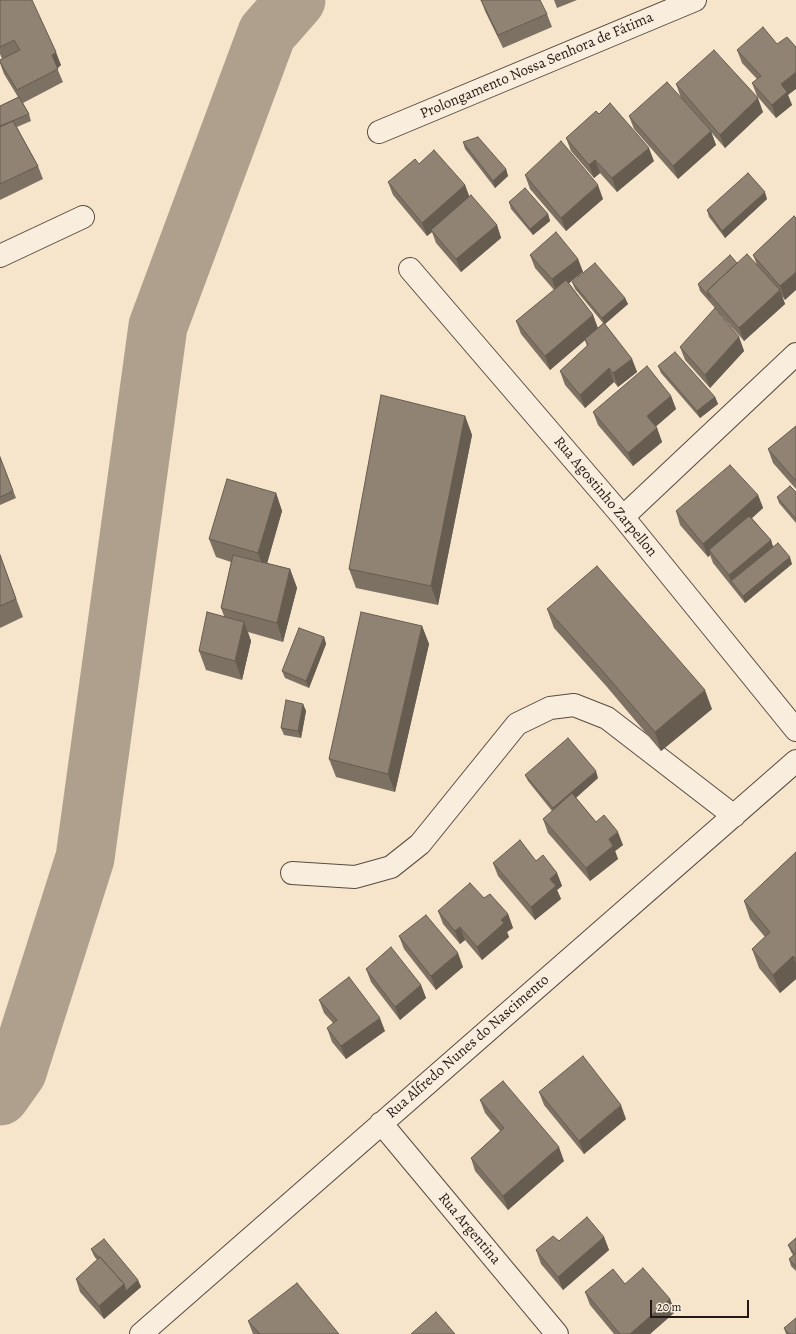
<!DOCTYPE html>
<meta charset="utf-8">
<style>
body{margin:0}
#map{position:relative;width:796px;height:1334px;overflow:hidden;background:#f6e5cb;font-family:Alegreya,serif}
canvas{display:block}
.scale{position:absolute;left:650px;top:1300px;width:99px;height:18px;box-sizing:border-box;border:2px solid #241814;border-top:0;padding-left:5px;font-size:12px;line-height:14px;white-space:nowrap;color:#241814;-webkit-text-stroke:3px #f9eedd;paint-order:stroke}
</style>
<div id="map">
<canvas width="796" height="1334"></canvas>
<div class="scale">20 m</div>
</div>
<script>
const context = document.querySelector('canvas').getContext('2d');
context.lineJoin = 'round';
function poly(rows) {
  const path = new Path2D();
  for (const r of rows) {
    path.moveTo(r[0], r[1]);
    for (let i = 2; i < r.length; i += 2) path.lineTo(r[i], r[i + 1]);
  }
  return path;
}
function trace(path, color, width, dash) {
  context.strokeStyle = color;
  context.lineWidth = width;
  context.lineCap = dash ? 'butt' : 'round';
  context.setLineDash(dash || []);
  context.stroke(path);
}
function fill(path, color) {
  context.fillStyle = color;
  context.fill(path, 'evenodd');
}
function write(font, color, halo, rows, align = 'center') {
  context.font = font + ' Alegreya,serif';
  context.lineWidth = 4;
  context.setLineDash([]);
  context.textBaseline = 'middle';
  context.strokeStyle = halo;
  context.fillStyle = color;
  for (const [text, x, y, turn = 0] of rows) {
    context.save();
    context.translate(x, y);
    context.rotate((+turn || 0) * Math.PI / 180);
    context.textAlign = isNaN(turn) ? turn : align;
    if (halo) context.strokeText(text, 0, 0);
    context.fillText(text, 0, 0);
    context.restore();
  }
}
trace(poly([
 [0,1096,17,1072,85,858,158,326,267,33,296,0]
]), '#af9f8d', 59);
const minor = poly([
 [379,132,695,0],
 [0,256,83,217],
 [410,269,623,517,796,730],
 [623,517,796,354],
 [292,873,355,877,391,867,420,844,517,724,550,708,574,705,607,718,734,816],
 [381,1123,557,1334],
 [141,1334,796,761]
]);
trace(minor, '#584b42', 24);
trace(minor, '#f9eedd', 22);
fill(poly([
 [0,0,61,65,57,68,63,82,23,103,29,114,31,121,17,127,38,166,43,179,0,200,0,106,18,97,4,74,0,63,0,60,2,59,0,54],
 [481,0,547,14,552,27,503,48,485,11],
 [554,0,577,0,557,8],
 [737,50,788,95,792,105,776,118,757,96,752,83,757,79,742,63],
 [676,84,763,112,725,148,711,132,716,145,678,179,634,129,629,116,709,129,681,98],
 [566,138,654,161,617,192,600,173,594,178,571,151],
 [463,142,506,169,508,176,495,188,465,149],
 [419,164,465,185,469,197,497,225,501,238,461,272,436,243,432,232,427,236,393,195,388,182],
 [525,175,603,199,566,231,530,189],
 [767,199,725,238,709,217,707,210],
 [509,202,548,214,550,221,533,235,511,209],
 [794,216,785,300,782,296,785,304,744,341,700,291,698,284,737,263,757,265,753,255],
 [530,255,578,259,583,272,569,283,593,315,598,328,603,323,575,289,572,282,625,298,628,304,605,324,632,359,637,372,618,387,614,382,585,408,565,385,560,371,587,346,585,340,550,370,521,334,516,321,554,290,535,268],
 [739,337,744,351,710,388,685,360,680,347],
 [658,366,715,397,718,404,700,418,661,373],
 [671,396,676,409,656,426,657,428,662,442,633,466,598,425,593,412],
 [465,416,472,435,438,605,356,588,349,569],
 [796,426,796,489,773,463,768,449],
 [0,457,16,498,0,505],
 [796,492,796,523,779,503,777,497],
 [276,493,282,511,267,563,290,569,297,588,283,642,248,632,251,641,242,680,206,670,199,651,224,616,221,608,231,562,216,557,209,539],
 [758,495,763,508,752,518,771,540,773,547,792,564,745,603,713,563,710,555,708,557,680,525,676,511],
 [0,555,23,617,0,628],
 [547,609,712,709,661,751,607,687,554,628],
 [422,626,429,644,395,792,336,777,329,759],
 [324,637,326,644,309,688,285,678,282,671],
 [303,704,306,711,301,738,284,735,281,728],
 [525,775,598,778,576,798,596,822,623,845,615,851,618,859,590,881,548,833,543,819,552,811,528,781],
 [796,852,796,979,780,993,759,968,752,949,765,937,750,919,744,901],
 [536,861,557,873,562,886,557,890,561,899,535,920,498,876,493,863],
 [484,898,508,914,513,928,507,932,509,937,482,960,465,940,460,944,443,924,438,911],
 [399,936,463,967,436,990,404,949],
 [366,969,421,985,426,998,400,1020,371,982],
 [319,1000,385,1031,346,1059,332,1042,327,1028,333,1023,324,1013],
 [539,1092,626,1119,584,1154,544,1105],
 [480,1100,564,1161,508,1210,475,1171,471,1158,500,1131,485,1113],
 [604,1237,609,1250,563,1290,541,1264,536,1250,559,1241],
 [796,1238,796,1271,791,1266,789,1259,793,1255,791,1252,788,1245],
 [91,1249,138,1280,141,1287,104,1319,80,1292,76,1279,97,1260,94,1256],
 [625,1284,670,1299,675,1312,650,1334,614,1334,590,1305,585,1292],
 [248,1321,339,1334,253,1334],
 [784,1328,796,1334,786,1334]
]), '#7d7163');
fill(poly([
 [56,52,61,65,57,69,52,55],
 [796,72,796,89,788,95,792,105,776,118,772,105,781,84],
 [758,98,763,112,725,148,720,135],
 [711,131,716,145,678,179,673,166],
 [649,148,654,161,617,192,612,178],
 [595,160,600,173,594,178,589,165],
 [506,169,508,176,495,188,493,181],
 [465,185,470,198,431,230,432,232,427,236,422,223],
 [598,185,603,199,566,231,561,218],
 [765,192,767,199,725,238,722,231],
 [548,214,550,221,533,235,530,229],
 [497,225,501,238,461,272,456,259],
 [578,259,583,272,557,293,552,279],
 [796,272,796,290,785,300,780,286],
 [780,290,785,304,744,341,739,328],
 [625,298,628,304,605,324,602,318],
 [593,315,598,329,550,370,545,356],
 [739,337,744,351,710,388,705,375],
 [632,359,637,372,618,387,613,373],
 [609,368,614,382,585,408,580,395],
 [671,396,676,409,652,430,647,416],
 [715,397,718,404,700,418,697,411],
 [465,416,472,435,438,605,431,586],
 [657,428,662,442,633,466,628,453],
 [276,493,282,511,265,571,258,553],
 [758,495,763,508,712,554,709,550,710,555,708,557,703,544],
 [771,540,775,554,731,581,729,575],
 [790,557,792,564,745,603,743,596],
 [290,569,297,588,283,642,277,623],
 [244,622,251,641,242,680,235,661],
 [422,626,429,644,395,792,388,774],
 [324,637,326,644,309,688,306,681],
 [705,690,712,709,661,751,655,732],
 [303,704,306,711,301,738,298,731],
 [596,771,598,778,556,815,553,808],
 [618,832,623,845,615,851,618,859,590,881,586,868,609,839],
 [557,873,562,886,557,890,561,899,535,920,531,907,550,879],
 [508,914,513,928,507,932,509,937,482,960,477,947,501,920],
 [460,927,465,940,460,944,455,931],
 [458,953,463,967,436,990,431,976],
 [793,956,796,963,796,979,780,993,773,975],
 [421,985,426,998,400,1020,395,1007],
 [380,1018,385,1031,346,1059,341,1046],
 [621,1105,626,1119,584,1154,579,1141],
 [559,1147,564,1161,508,1210,503,1196],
 [604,1237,609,1250,563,1290,558,1277],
 [138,1280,141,1287,104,1319,99,1306,124,1284],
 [670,1299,675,1312,650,1334,630,1334]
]), '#665c50');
const building = poly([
 [0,0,32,0,56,52,52,55,58,69,17,90,0,62,0,60,20,50,14,40,0,47,0,0],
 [481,0,540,0,547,14,498,35,481,0],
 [763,27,777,44,787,37,796,47,796,72,781,84,787,92,772,105,752,83,761,76,737,50,763,27],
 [714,50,758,98,720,135,676,84,714,50],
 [667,82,711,131,673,166,629,116,667,82],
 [19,97,29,114,0,126,0,106,19,97],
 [610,103,649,148,612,178,595,160,589,165,566,138,596,111,599,114,610,103],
 [13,121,38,166,0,184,0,127,13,121],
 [478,137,506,169,493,181,463,142,478,137],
 [561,141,598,185,561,218,525,175,561,141],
 [434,150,465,185,422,223,388,182,415,159,419,164,434,150],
 [748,173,765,192,722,231,707,210,748,173],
 [525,188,548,214,530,229,509,202,525,188],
 [471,195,497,225,456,259,431,230,471,195],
 [794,216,796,218,796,272,780,286,753,255,794,216],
 [556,232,578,259,552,279,530,255,556,232],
 [747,254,780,290,739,328,707,291,747,254],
 [730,255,737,263,707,291,710,298,698,284,730,255],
 [595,263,625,298,602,318,572,282,595,263],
 [566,280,593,315,545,356,516,321,566,280],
 [715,308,739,337,705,375,680,347,715,308],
 [604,323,632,359,613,373,609,368,580,395,560,371,588,345,585,339,604,323],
 [675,352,715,397,697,411,658,366,675,352],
 [647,366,671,396,647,416,657,428,628,453,593,412,647,366],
 [381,395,465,416,431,586,349,569,381,395],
 [796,426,796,481,768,449,796,426],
 [0,457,13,491,0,497,0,457],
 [730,465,758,495,703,544,676,511,730,465],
 [227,479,276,493,258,553,209,539,227,479],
 [790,486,796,492,796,519,777,497,790,486],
 [749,516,771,540,729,575,709,550,749,516],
 [778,543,790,557,743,596,731,581,778,543],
 [0,555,16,599,0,606,0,555],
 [233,555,290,569,277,623,221,608,233,555],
 [597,566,705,690,655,732,600,668,547,609,597,566],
 [207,612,244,622,235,661,199,651,207,612],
 [361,612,422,626,388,774,329,759,361,612],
 [299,628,324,637,306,681,282,671,299,628],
 [286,700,303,704,298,731,281,728,286,700],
 [568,738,596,771,553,808,525,775,568,738],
 [572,793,596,822,604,815,618,832,609,839,613,846,586,868,543,819,572,793],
 [520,840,536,861,543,855,557,873,550,879,556,886,531,907,493,863,520,840],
 [796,852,796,959,793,956,773,975,752,949,770,932,744,901,796,852],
 [470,883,484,898,490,894,508,914,501,920,504,923,477,947,460,927,455,931,438,911,470,883],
 [426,915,458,953,431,976,399,936,426,915],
 [391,947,421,985,395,1007,366,969,391,947],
 [349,977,380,1018,341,1046,327,1028,337,1020,319,1000,349,977],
 [583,1056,621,1105,579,1141,539,1092,583,1056],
 [503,1081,559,1147,503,1196,471,1158,504,1128,480,1100,503,1081],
 [587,1217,604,1237,558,1277,536,1250,553,1236,559,1241,587,1217],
 [796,1238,796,1267,789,1259,795,1254,788,1245,796,1238],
 [104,1239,138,1280,126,1291,124,1284,100,1257,99,1258,91,1249,104,1239],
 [100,1257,124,1284,99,1306,76,1279,100,1257],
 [643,1268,670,1299,630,1334,620,1334,585,1292,613,1269,625,1284,643,1268],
 [297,1283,339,1334,260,1334,248,1321,297,1283],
 [436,1312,455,1334,411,1334,436,1312],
 [796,1318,796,1334,789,1334,784,1328,796,1318]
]);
fill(building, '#918373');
trace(building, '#665c50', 1);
write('15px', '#241814', '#f9eedd', [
 ["Prolongamento Nossa Senhora de Fátima",537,66,-23],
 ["Rua Agostinho Zarpellon",605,497,50],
 ["Rua Alfredo Nunes do Nascimento",468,1047,-41],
 ["Rua Argentina",469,1229,50]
]);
</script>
